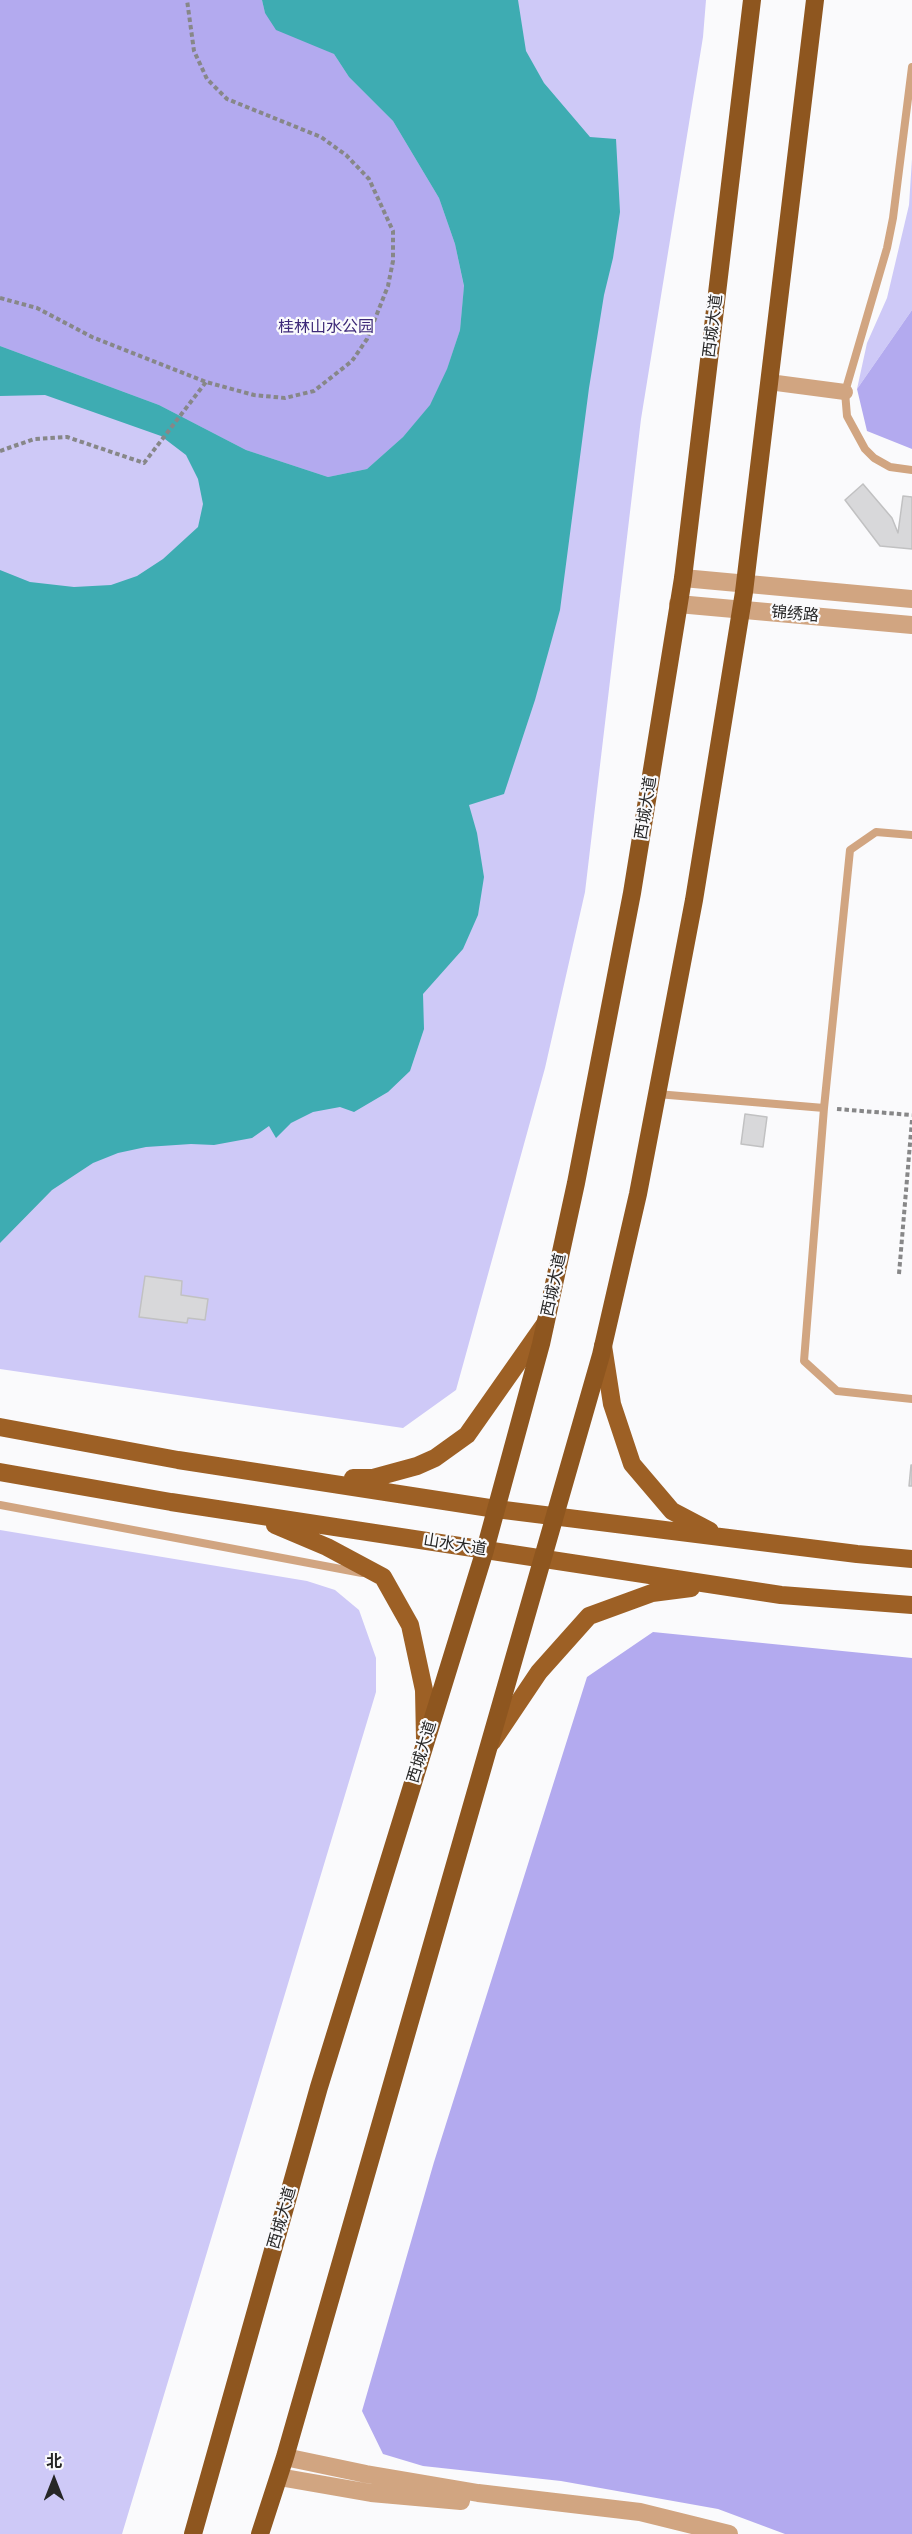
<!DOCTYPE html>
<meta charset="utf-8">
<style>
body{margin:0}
#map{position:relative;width:912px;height:2534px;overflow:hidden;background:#fafafc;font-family:Raleway,"Noto Sans SC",sans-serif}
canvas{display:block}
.north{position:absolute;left:24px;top:2450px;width:60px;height:60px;-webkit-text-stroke:4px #fafafc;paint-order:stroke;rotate:0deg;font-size:16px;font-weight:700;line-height:24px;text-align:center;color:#262626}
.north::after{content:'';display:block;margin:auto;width:21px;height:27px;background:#262626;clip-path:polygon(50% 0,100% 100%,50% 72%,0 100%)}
</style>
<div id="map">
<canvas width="912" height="2534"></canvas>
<div class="north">北</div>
</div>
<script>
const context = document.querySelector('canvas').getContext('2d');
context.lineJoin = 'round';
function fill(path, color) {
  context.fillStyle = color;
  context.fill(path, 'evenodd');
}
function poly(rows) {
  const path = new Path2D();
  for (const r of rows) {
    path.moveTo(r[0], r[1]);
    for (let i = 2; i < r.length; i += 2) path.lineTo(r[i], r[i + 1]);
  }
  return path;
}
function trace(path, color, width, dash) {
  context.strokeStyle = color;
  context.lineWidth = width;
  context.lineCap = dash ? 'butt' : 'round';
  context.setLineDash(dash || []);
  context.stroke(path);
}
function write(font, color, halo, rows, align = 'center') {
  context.font = font + ' Raleway,"Noto Sans SC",sans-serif';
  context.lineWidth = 4.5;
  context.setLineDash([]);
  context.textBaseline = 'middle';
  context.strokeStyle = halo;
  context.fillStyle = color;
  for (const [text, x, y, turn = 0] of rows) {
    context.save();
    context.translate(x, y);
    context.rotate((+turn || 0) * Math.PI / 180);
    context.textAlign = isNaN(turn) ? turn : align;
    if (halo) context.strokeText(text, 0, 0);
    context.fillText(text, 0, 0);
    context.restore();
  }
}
fill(poly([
 [0,0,706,0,703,37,641,419,585,892,545,1068,456,1390,403,1428,0,1369],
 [912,159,912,310,857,389,867,343,887,298,909,205],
 [0,1530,307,1581,335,1590,359,1610,376,1658,376,1692,122,2534,0,2534]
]), '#cec9f7');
fill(poly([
 [0,0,262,0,265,13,310,42,334,54,349,77,393,121,439,198,455,244,464,287,460,330,447,370,430,406,403,437,367,469,328,477,246,450,159,405,0,346],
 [912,310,912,449,867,431,857,389],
 [653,1632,912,1658,912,2534,785,2534,718,2509,561,2481,423,2466,383,2454,362,2411,434,2162,587,1677]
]), '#b3aaef');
fill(poly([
 [262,0,518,0,526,51,544,83,590,137,616,139,620,212,613,258,604,295,589,388,560,610,535,700,504,794,469,805,477,833,484,877,478,915,463,949,423,994,424,1029,410,1071,388,1092,354,1112,340,1107,313,1112,291,1123,276,1138,269,1126,252,1138,214,1145,191,1144,146,1147,118,1153,93,1163,52,1190,0,1243,0,570,30,582,74,587,111,585,137,576,163,559,198,527,203,504,198,479,186,455,161,436,45,395,0,396,0,346,159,405,246,450,328,477,367,469,403,437,430,405,447,369,460,330,464,286,455,244,439,198,393,121,349,77,334,54,276,30,265,13]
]), '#3eacb2');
const building = poly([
 [863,484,892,518,898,533,903,496,912,497,912,549,880,546,845,500,863,484],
 [745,1114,767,1117,763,1147,741,1144,745,1114],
 [145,1276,182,1281,181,1295,208,1299,205,1320,188,1318,187,1323,139,1317,145,1276],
 [911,1465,912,1465,912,1486,909,1486,911,1465]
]);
fill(building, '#d8d8da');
trace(building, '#c1c1c2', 1.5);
trace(poly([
 [0,298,37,308,92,337,206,382,254,395,285,398,314,391,352,361,367,339,388,286,393,261,393,231,369,179,346,155,321,137,227,99,207,79,194,51,187,0],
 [0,451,34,439,67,437,144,463,206,382],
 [837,1109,912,1115],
 [899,1274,912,1120]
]), '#878788', 4, [4.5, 3]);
trace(poly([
 [912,67,893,218,887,248,845,392,847,416,865,449,874,458,890,467,912,470],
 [657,1094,824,1108,804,1361,837,1391,912,1399],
 [824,1108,850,850,876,832,912,835],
 [0,1505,362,1573]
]), '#d1a581', 8);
trace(poly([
 [769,382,845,392]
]), '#d1a581', 16);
trace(poly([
 [683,578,912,599],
 [678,604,912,625],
 [285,2457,366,2474,478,2493,640,2512,729,2534],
 [279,2477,371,2493,461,2501]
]), '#d1a581', 18);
trace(poly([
 [603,1346,612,1404,632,1464,672,1511,710,1531],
 [0,1427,178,1460,496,1509,857,1554,912,1559],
 [0,1472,171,1502,781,1595,912,1605],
 [353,1478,373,1478,417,1466,435,1458,467,1435,545,1324],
 [275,1525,327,1547,383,1577,410,1625,424,1690,425,1739],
 [492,1742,539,1672,589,1616,652,1593,691,1588]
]), '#9d6025', 18);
trace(poly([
 [193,2534,319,2087,485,1550,541,1344,576,1183,632,893,683,578,752,0],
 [260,2534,285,2457,601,1355,638,1194,694,900,744,592,815,0]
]), '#8e561f', 18);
write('16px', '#262626', '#fafafc', [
 ["西城大道",713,326,-83],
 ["锦绣路",795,614,5],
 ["西城大道",646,808,-81],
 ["西城大道",554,1285,-78],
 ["山水大道",455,1545,9],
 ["西城大道",422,1752,-73],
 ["西城大道",282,2218,-74]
]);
write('16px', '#3d2978', '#fafafc', [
 ["桂林山水公园",326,327]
]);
</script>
